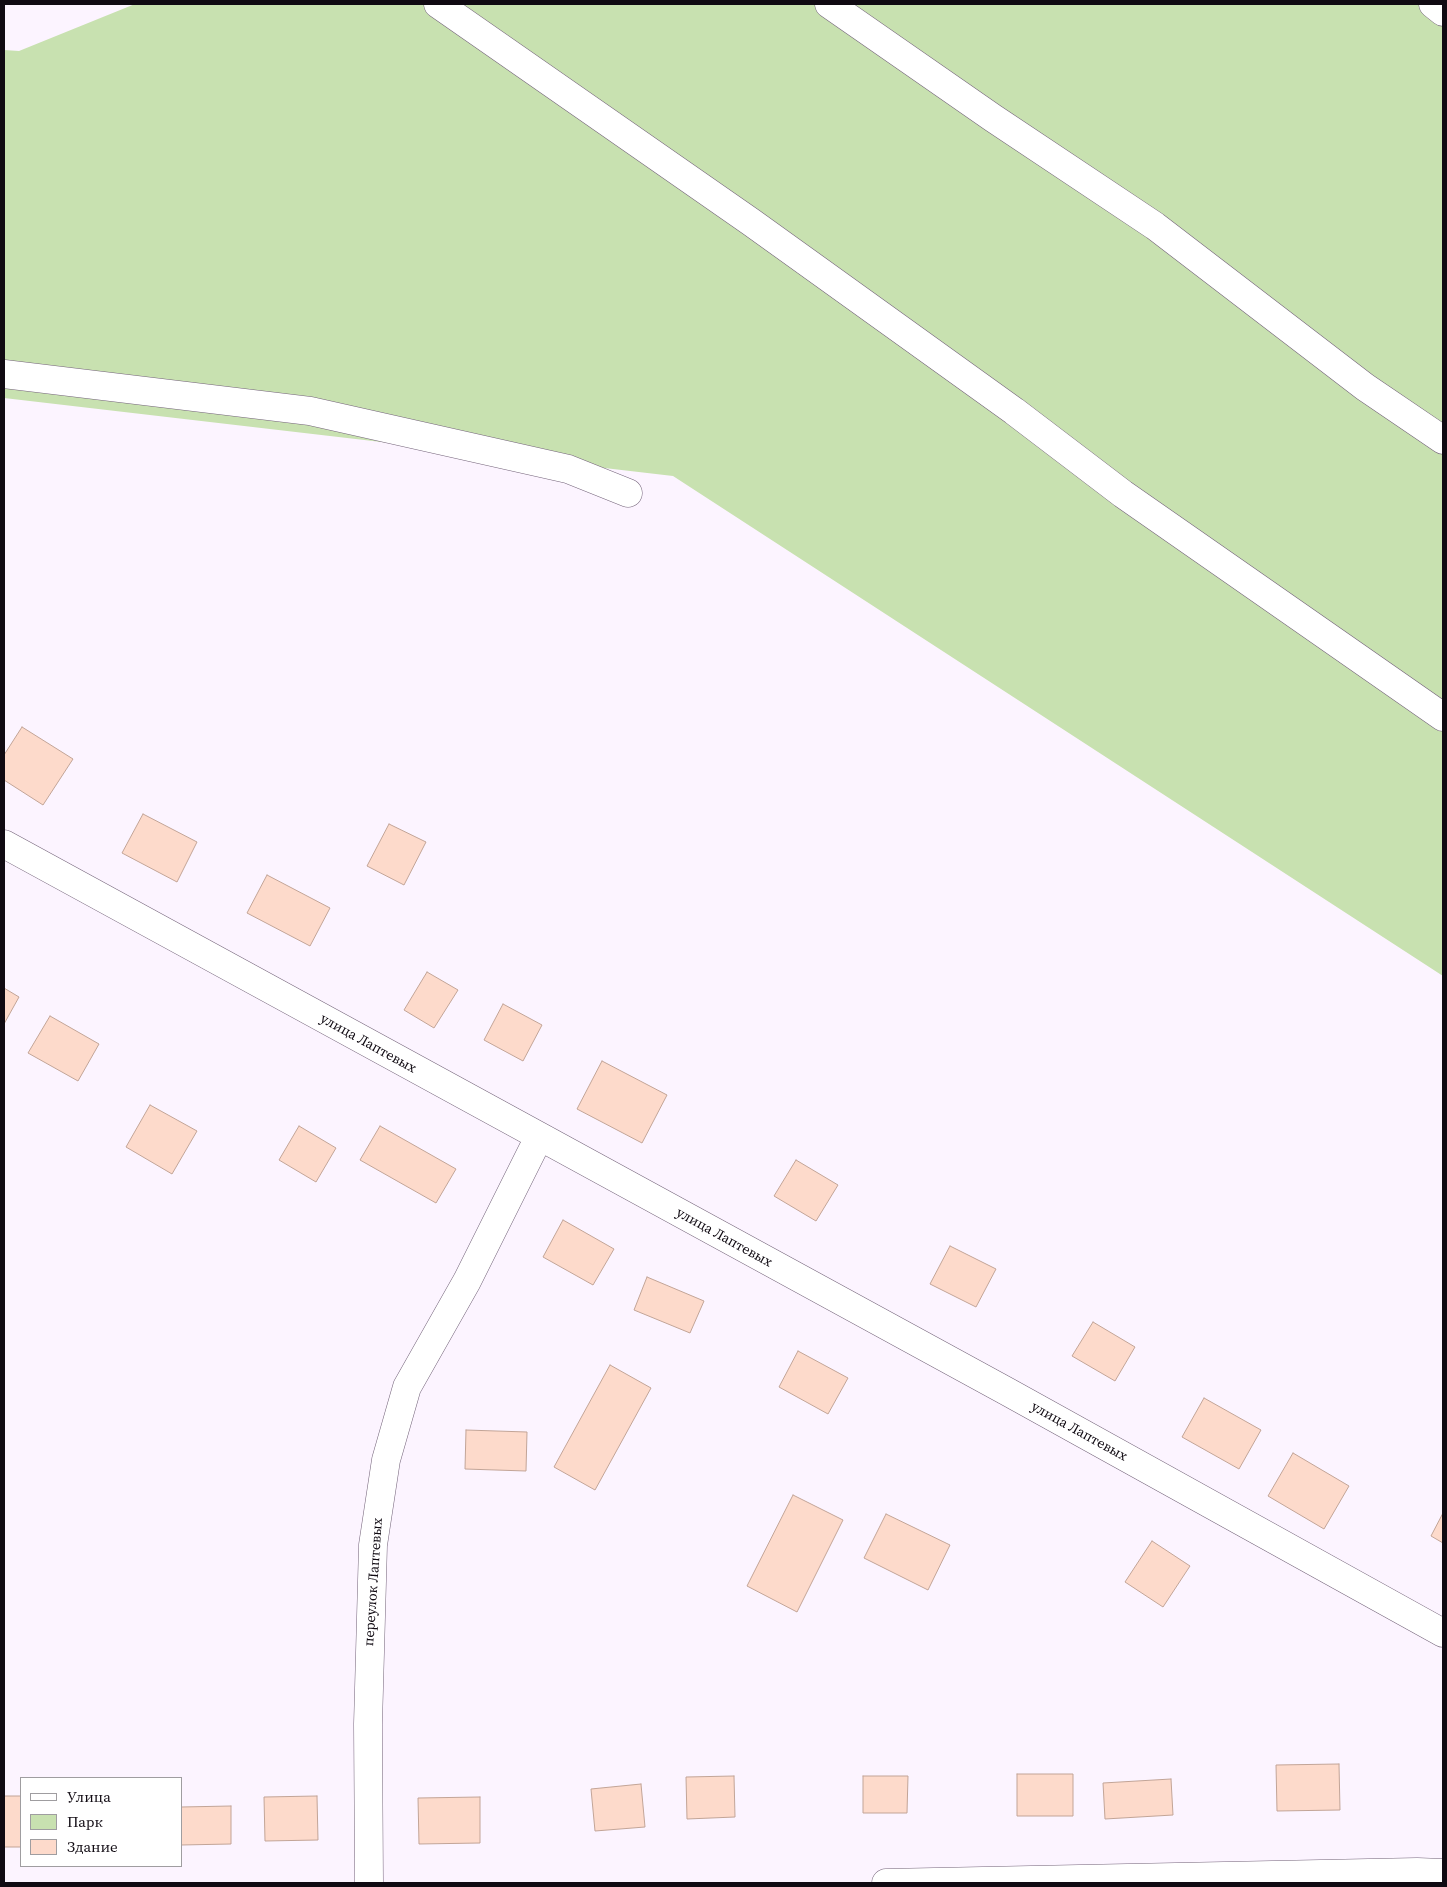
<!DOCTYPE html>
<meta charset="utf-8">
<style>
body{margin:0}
#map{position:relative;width:1447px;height:1887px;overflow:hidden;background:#fcf4ff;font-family:"Source Serif 4",serif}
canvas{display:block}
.frame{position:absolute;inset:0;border:5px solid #100a12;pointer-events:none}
.legend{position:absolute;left:20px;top:1777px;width:162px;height:90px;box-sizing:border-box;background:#fff;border:1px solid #9f9da0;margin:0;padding:6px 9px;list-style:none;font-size:15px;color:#100a12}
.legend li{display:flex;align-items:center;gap:10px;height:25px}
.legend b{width:25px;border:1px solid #9f9da0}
</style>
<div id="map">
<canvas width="1447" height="1887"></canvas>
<div class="frame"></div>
<ul class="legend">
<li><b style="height:6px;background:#fff"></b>Улица</li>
<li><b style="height:14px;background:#c8e1b0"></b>Парк</li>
<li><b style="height:14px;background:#fddacb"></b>Здание</li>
</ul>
</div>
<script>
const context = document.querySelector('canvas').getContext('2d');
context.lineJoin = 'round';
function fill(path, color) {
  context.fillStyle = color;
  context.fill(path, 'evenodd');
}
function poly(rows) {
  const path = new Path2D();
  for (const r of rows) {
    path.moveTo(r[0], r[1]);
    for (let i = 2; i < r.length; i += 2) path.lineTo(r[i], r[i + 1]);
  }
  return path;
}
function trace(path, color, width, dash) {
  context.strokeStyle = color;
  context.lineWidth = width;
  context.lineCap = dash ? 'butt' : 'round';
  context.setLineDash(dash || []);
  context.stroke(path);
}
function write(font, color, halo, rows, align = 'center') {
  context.font = font + ' "Source Serif 4",serif';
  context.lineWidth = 4;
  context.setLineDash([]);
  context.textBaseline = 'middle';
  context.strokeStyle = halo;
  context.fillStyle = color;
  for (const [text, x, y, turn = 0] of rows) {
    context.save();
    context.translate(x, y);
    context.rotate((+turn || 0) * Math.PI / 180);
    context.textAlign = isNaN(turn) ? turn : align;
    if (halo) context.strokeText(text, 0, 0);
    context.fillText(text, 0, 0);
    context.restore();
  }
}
fill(poly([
 [135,4,1443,4,1443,976,673,476,4,398,4,50,19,51]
]), '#c8e1b0');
const building = poly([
 [22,727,73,759,43,805,4,780,4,755,22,727],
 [143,814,197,842,177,882,122,853,143,814],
 [389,824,426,842,404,885,367,866,389,824],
 [267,875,330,908,310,946,247,913,267,875],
 [427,972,458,990,434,1028,404,1010,427,972],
 [4,988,19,997,4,1024,4,988],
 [503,1004,542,1025,523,1061,484,1040,503,1004],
 [50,1016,99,1044,78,1081,28,1053,50,1016],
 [602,1061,667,1095,642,1143,577,1109,602,1061],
 [150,1105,197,1131,172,1174,126,1147,150,1105],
 [299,1126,336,1148,316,1182,279,1160,299,1126],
 [380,1126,456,1169,436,1203,360,1160,380,1126],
 [796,1160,838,1185,816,1221,774,1196,796,1160],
 [563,1220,614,1249,593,1285,543,1257,563,1220],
 [950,1246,996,1269,976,1307,930,1284,950,1246],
 [647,1277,704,1301,690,1333,634,1310,647,1277],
 [1093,1322,1135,1347,1115,1381,1072,1356,1093,1322],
 [798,1351,848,1378,828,1414,779,1387,798,1351],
 [610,1365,651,1388,595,1490,554,1467,610,1365],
 [1204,1398,1261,1430,1239,1469,1182,1437,1204,1398],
 [466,1430,527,1432,526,1471,465,1469,466,1430],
 [1293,1453,1349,1486,1324,1529,1268,1496,1293,1453],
 [793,1495,843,1520,797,1612,747,1586,793,1495],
 [1443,1513,1443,1543,1431,1536,1443,1513],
 [886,1514,950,1545,928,1590,864,1558,886,1514],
 [1152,1541,1190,1566,1163,1607,1125,1582,1152,1541],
 [1339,1764,1340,1810,1277,1811,1276,1765,1339,1764],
 [1017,1774,1073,1774,1073,1816,1017,1816,1017,1774],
 [734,1776,735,1817,687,1819,686,1777,734,1776],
 [863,1776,908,1776,907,1813,863,1813,863,1776],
 [1171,1779,1173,1815,1105,1819,1103,1783,1171,1779],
 [641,1784,645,1827,595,1831,591,1789,641,1784],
 [4,1796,21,1796,21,1847,4,1847,4,1796],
 [317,1796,318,1840,265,1841,264,1797,317,1796],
 [480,1797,480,1843,419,1844,418,1798,480,1797],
 [231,1806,231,1844,181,1845,181,1807,231,1806]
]);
fill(building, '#fddacb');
trace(building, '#c2a497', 1);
const minor = poly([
 [438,4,751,222,1014,411,1123,494,1443,717],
 [829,4,993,118,1155,226,1365,387,1443,440],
 [1433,4,1443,12],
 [4,374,310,411,568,469,628,493],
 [4,844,1008,1392,1443,1633],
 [369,1883,368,1724,373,1545,386,1460,407,1387,467,1281,539,1137],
 [886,1883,1417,1872,1443,1873]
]);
trace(minor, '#74647a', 29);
trace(minor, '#fff', 28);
write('14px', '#100a12', '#fff', [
 ["улица Лаптевых",368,1044,29],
 ["улица Лаптевых",724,1238,29],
 ["улица Лаптевых",1079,1432,29],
 ["переулок Лаптевых",374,1582,-86]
]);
</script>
